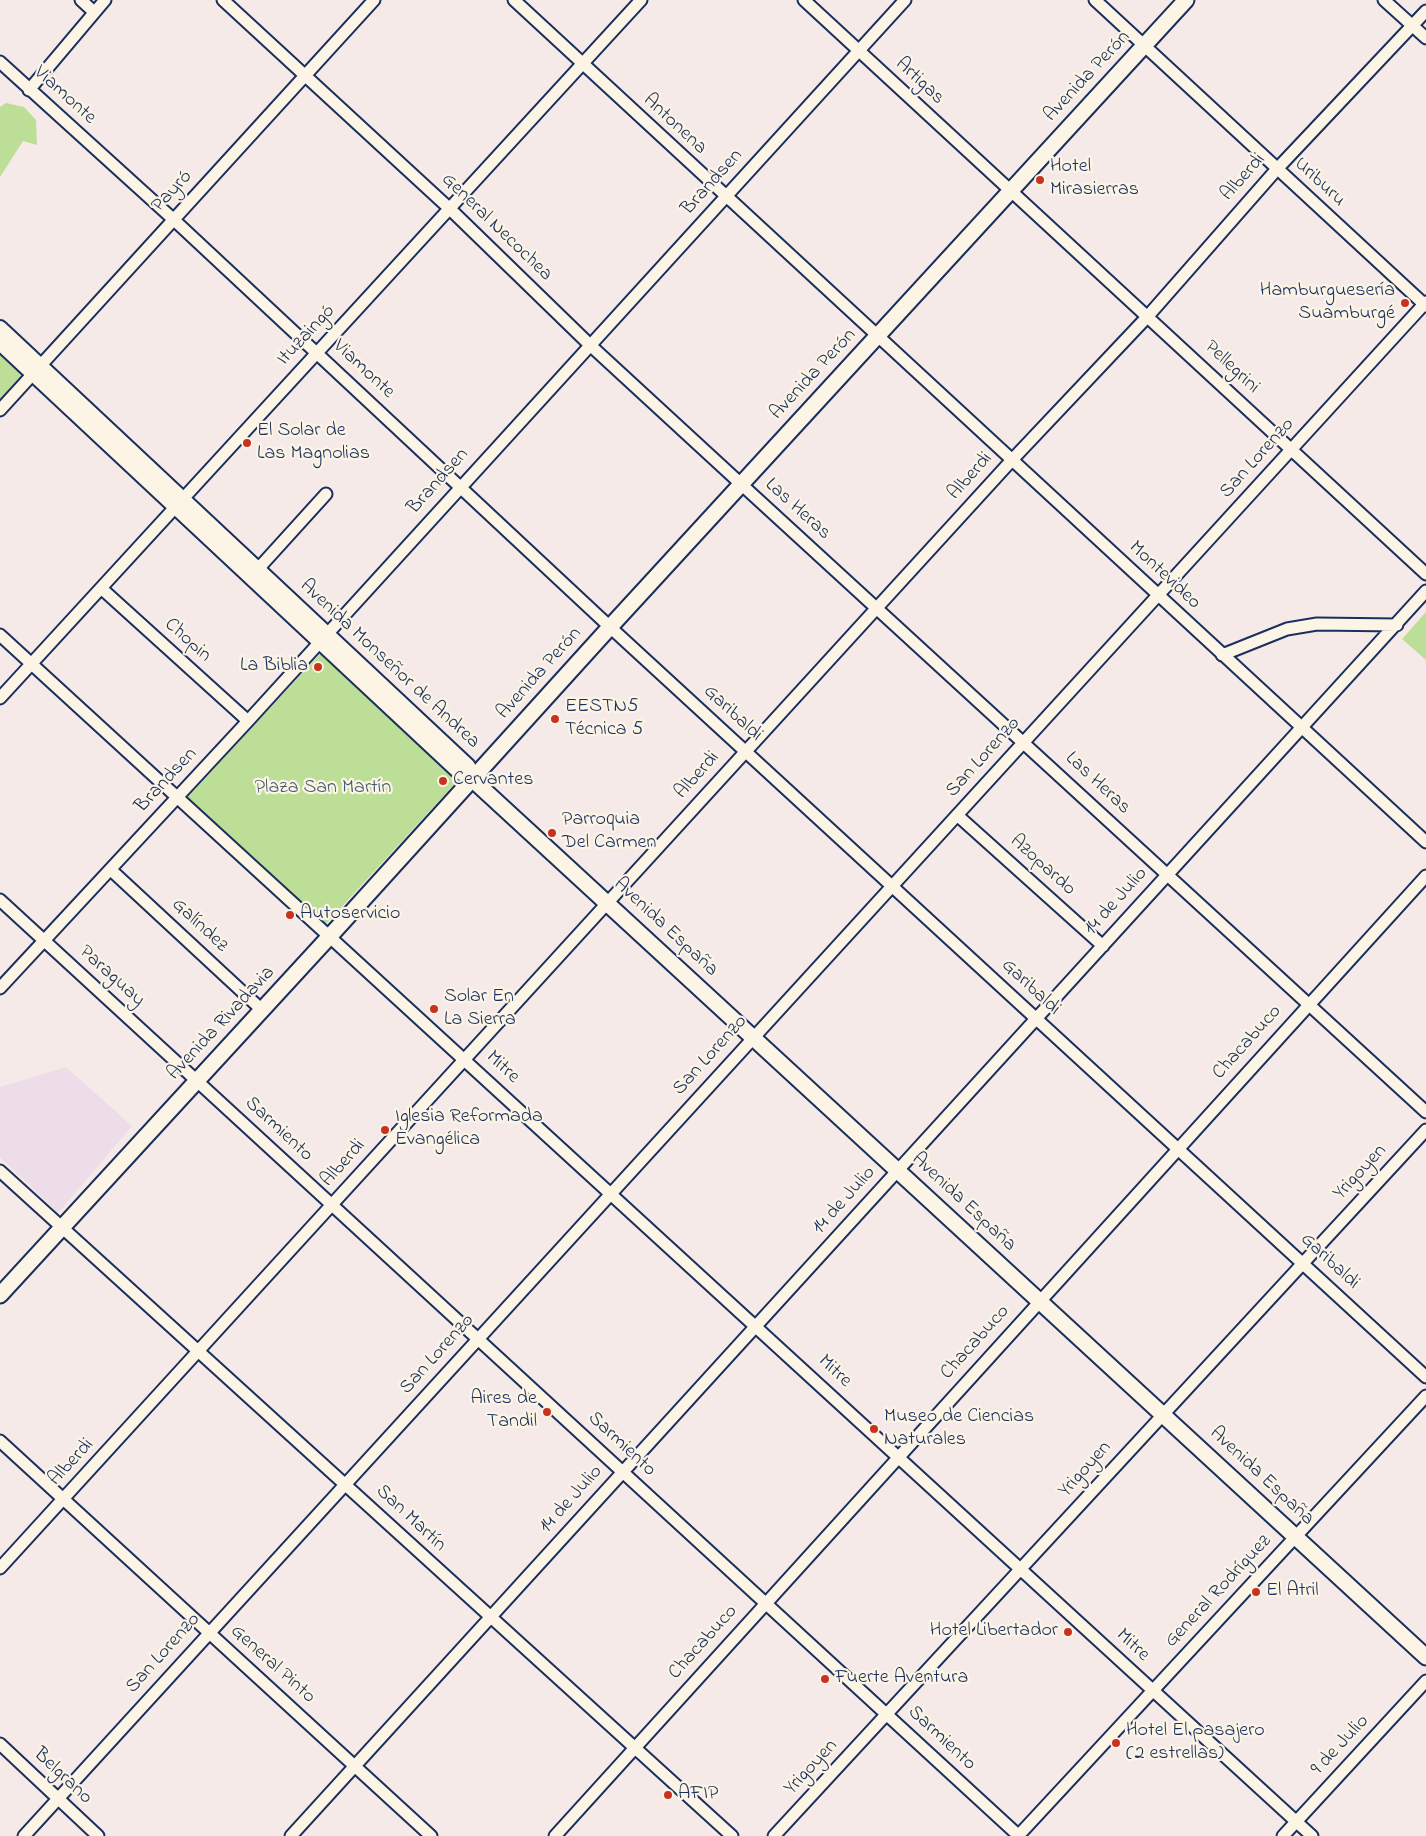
<!DOCTYPE html>
<meta charset="utf-8">
<style>
body{margin:0}
canvas{display:block;background:#f5eae7}
</style>
<canvas width="1426" height="1836"></canvas>
<script>
const context = document.querySelector('canvas').getContext('2d');
context.lineJoin = 'round';
function fill(path, color) {
  context.fillStyle = color;
  context.fill(path, 'evenodd');
}
function poly(rows) {
  const path = new Path2D();
  for (const r of rows) {
    path.moveTo(r[0], r[1]);
    for (let i = 2; i < r.length; i += 2) path.lineTo(r[i], r[i + 1]);
  }
  return path;
}
function trace(path, color, width, dash) {
  context.strokeStyle = color;
  context.lineWidth = width;
  context.lineCap = dash ? 'butt' : 'round';
  context.setLineDash(dash || []);
  context.stroke(path);
}
function write(font, color, halo, rows, align = 'center') {
  context.font = font + ' "Indie Flower",sans-serif';
  context.lineWidth = 4.5;
  context.setLineDash([]);
  context.textBaseline = 'middle';
  context.strokeStyle = halo;
  context.fillStyle = color;
  for (const [text, x, y, turn = 0] of rows) {
    context.save();
    context.translate(x, y);
    context.rotate((+turn || 0) * Math.PI / 180);
    context.textAlign = isNaN(turn) ? turn : align;
    if (halo) context.strokeText(text, 0, 0);
    context.fillText(text, 0, 0);
    context.restore();
  }
}
fill(poly([
 [66,1067,132,1126,58,1213,0,1157,0,1087]
]), '#eddde9');
fill(poly([
 [6,103,24,107,36,120,37,145,23,141,0,177,0,107],
 [0,351,24,372,0,399],
 [1426,612,1426,660,1402,639],
 [321,653,459,779,326,924,187,798]
]), '#bdde97');
const minor = poly([
 [81,0,94,12],
 [223,0,450,209,590,345,741,484,1426,1112],
 [514,0,1426,842],
 [804,0,1426,574],
 [1095,0,1426,306],
 [1384,0,1426,38],
 [0,62,173,219,610,627,1426,1377],
 [29,90,105,0],
 [0,410,374,0],
 [258,569,326,494],
 [101,588,248,721],
 [0,635,1312,1836],
 [1222,655,1287,629,1317,624,1397,625],
 [0,698,641,0],
 [957,815,1103,946],
 [111,870,262,1010],
 [0,900,1019,1836],
 [0,988,248,721,905,0],
 [0,1171,732,1836],
 [0,1441,431,1836],
 [0,1568,1011,461,1148,316,1277,169,1426,11],
 [0,1744,98,1836],
 [24,1836,1426,302],
 [291,1836,1426,591],
 [555,1836,1426,876],
 [774,1836,1426,1130],
 [1018,1836,1426,1396],
 [1283,1836,1426,1681]
]);
const tertiary = poly([
 [0,328,468,766,472,779],
 [0,343,458,771,472,779]
]);
const secondary = poly([
 [472,779,1426,1657],
 [0,1295,330,936,610,627,1186,0]
]);
trace(minor, '#1b2f5e', 15);
trace(tertiary, '#1b2f5e', 18);
trace(secondary, '#1b2f5e', 19);
trace(minor, '#fcf5e5', 11);
trace(tertiary, '#fcf5e5', 14);
trace(secondary, '#fcf5e5', 15);
for (const [x, y, r, color] of [
 [1040,180,5,"#c8321e"],
 [1405,303,5,"#c8321e"],
 [247,443,5,"#c8321e"],
 [318,667,5,"#c8321e"],
 [555,719,5,"#c8321e"],
 [443,781,5,"#c8321e"],
 [552,833,5,"#c8321e"],
 [290,915,5,"#c8321e"],
 [434,1009,5,"#c8321e"],
 [385,1130,5,"#c8321e"],
 [547,1412,5,"#c8321e"],
 [874,1429,5,"#c8321e"],
 [1256,1592,5,"#c8321e"],
 [1068,1632,5,"#c8321e"],
 [825,1679,5,"#c8321e"],
 [1116,1743,5,"#c8321e"],
 [668,1795,5,"#c8321e"]
]) {
  const dot = new Path2D();
  dot.arc(x, y, r, 0, 2 * Math.PI);
  context.fillStyle = color;
  context.fill(dot);
  trace(dot, '#fcf5e5', 2);
}
write('20px', '#1b2f5e', '#fcf5e5', [
 ["Avenida Perón",1088,77,-47],
 ["Artigas",919,82,43],
 ["Viamonte",64,96,42],
 ["Antonena",674,125,43],
 ["Alberdi",1244,178,-48],
 ["Brandsen",713,183,-48],
 ["Uriburu",1319,183,43],
 ["Payró",173,192,-47],
 ["General Necochea",496,228,44],
 ["Ituzaingó",307,336,-47],
 ["Pellegrini",1231,368,43],
 ["Viamonte",363,370,43],
 ["Avenida Perón",814,375,-47],
 ["San Lorenzo",1258,459,-48],
 ["Alberdi",971,477,-48],
 ["Brandsen",439,482,-48],
 ["Las Heras",797,510,42],
 ["Montevideo",1164,576,43],
 ["Chopin",187,641,42],
 ["Avenida Monseñor de Andrea",389,665,43],
 ["Avenida Perón",540,674,-48],
 ["Garibaldi",732,714,43],
 ["San Lorenzo",984,758,-48],
 ["Alberdi",698,776,-48],
 ["Brandsen",167,781,-47],
 ["Las Heras",1097,784,43],
 ["Azopardo",1042,866,42],
 ["14 de Julio",1117,902,-48],
 ["Galíndez",199,926,43],
 ["Avenida España",665,928,43],
 ["Paraguay",111,977,42],
 ["Garibaldi",1030,988,43],
 ["Avenida Rivadavia",222,1024,-47],
 ["Chacabuco",1248,1043,-48],
 ["San Lorenzo",711,1056,-48],
 ["Mitre",502,1068,43],
 ["Sarmiento",278,1130,43],
 ["Alberdi",344,1164,-48],
 ["Yrigoyen",1361,1173,-47],
 ["14 de Julio",845,1201,-48],
 ["Avenida España",963,1203,43],
 ["Garibaldi",1329,1262,43],
 ["Chacabuco",976,1343,-48],
 ["San Lorenzo",438,1355,-48],
 ["Mitre",834,1372,43],
 ["Sarmiento",621,1445,43],
 ["Alberdi",72,1463,-47],
 ["Yrigoyen",1086,1470,-48],
 ["Avenida España",1261,1477,43],
 ["14 de Julio",572,1500,-48],
 ["San Martín",410,1519,43],
 ["General Rodríguez",1219,1592,-47],
 ["Chacabuco",704,1643,-48],
 ["Mitre",1132,1646,43],
 ["San Lorenzo",164,1654,-48],
 ["General Pinto",272,1665,42],
 ["Sarmiento",941,1739,43],
 ["9 de Julio",1341,1746,-47],
 ["Yrigoyen",812,1768,-47],
 ["Belgrano",62,1777,43]
]);
write('20px', '#1b2f5e', '#fcf5e5', [
 ["Hotel",1050,168],
 ["Mirasierras",1050,191],
 ["Hamburguesería",1395,292,"right"],
 ["Suamburgé",1395,315,"right"],
 ["El Solar de",257,432],
 ["Las Magnolias",257,455],
 ["La Biblia",308,667,"right"],
 ["EESTN5",565,708],
 ["Técnica 5",565,731],
 ["Cervantes",453,781],
 ["Parroquia",562,821],
 ["Del Carmen",562,844],
 ["Autoservicio",300,915],
 ["Solar En",444,998],
 ["La Sierra",444,1021],
 ["Iglesia Reformada",395,1118],
 ["Evangélica",395,1141],
 ["Aires de",537,1400,"right"],
 ["Tandil",537,1423,"right"],
 ["Museo de Ciencias",884,1418],
 ["Naturales",884,1441],
 ["El Atril",1266,1592],
 ["Hotel Libertador",1058,1632,"right"],
 ["Fuerte Aventura",835,1679],
 ["Hotel El pasajero",1126,1732],
 ["(2 estrellas)",1126,1755],
 ["AFIP",678,1795]
], 'left');
write('20px', '#445b6c', '#fcf5e5', [
 ["Plaza San Martín",323,789]
]);
</script>
